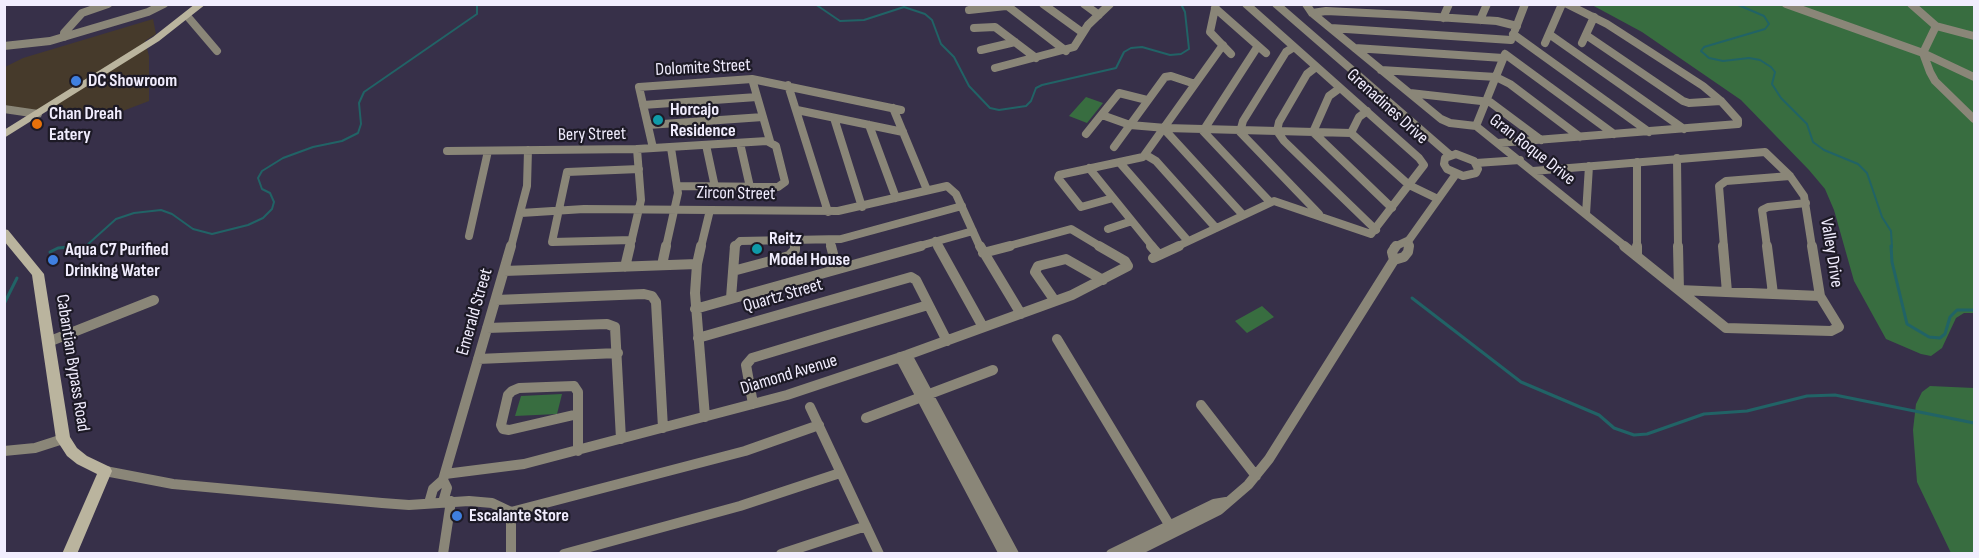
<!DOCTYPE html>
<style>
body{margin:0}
#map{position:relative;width:1979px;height:558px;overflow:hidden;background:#373049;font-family:"Sofia Sans Condensed",sans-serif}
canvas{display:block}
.frame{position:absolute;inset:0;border:6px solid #f1edfe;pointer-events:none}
</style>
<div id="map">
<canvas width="1979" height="558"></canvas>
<div class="frame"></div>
</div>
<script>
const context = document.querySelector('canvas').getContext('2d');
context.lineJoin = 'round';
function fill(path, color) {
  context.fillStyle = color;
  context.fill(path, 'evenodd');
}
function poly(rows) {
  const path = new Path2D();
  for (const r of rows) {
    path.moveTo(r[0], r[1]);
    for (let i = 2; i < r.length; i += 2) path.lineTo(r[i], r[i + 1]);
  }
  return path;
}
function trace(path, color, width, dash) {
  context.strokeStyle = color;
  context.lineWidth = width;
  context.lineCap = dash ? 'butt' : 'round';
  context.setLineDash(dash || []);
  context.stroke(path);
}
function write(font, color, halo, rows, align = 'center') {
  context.font = font + ' "Sofia Sans Condensed",sans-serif';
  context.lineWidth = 4.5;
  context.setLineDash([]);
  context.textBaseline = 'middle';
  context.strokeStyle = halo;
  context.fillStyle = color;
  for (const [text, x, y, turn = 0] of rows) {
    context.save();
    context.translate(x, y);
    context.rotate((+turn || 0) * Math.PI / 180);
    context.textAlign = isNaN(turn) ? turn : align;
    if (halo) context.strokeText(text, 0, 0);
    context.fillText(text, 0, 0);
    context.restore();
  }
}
fill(poly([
 [153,19,156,34,145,41,149,56,149,101,99,120,43,108,37,112,5,105,5,67,23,58]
]), '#463a2b');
fill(poly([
 [1592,5,1974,5,1974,313,1964,313,1956,318,1942,348,1931,356,1921,354,1886,339,1854,281,1834,210,1825,189,1809,170,1741,100,1642,32],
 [1086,97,1103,103,1087,123,1069,116],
 [1262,306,1274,317,1247,333,1235,321],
 [1930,386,1974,388,1974,553,1951,553,1917,482,1913,430,1916,404,1922,392],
 [562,394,557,414,515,416,521,396]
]), '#386d40');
trace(poly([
 [815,4,840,21,864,20,904,7,925,14,932,20,941,44,954,57,969,86,990,108,999,110,1026,106,1031,101,1036,88,1042,85,1116,68,1124,52,1131,48,1142,47,1170,55,1181,54,1189,49,1185,12,1181,4],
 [1736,4,1764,16,1769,24,1765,29,1704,47,1701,51,1709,58,1723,61,1749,58,1760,60,1771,67,1775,72,1772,84,1781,98,1807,124,1813,142,1824,150,1858,164,1867,173,1882,217,1891,231,1892,247],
 [67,247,87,245,116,219,134,213,161,210,172,214,193,229,212,234,248,225,263,218,272,209,274,202,270,193,262,189,258,178,262,171,283,158,313,147,342,141,358,133,361,124,359,103,364,92,477,14,477,4]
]), '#216366', 2);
trace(poly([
 [1891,246,1892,262,1907,324,1929,337,1940,338,1945,334,1950,317,1957,310,1974,310],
 [50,252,58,248,82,246],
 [1412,298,1521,382,1599,415,1614,428,1634,435,1647,434,1704,414,1747,411,1807,396,1835,395,1974,423],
 [4,304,17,278]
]), '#216366', 3);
trace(poly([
 [1005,4,1066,51],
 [1043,4,1083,33],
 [1084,4,1099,15],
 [1216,4,1210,32,1231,54],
 [1276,4,1450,155],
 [1306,4,1312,13,1441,119,1450,123,1476,126,1626,247],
 [1786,4,1923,53,1974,77],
 [1911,4,1936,26,1923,53,1930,72,1935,81,1974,119],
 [1215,8,1266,53],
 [969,10,1006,6],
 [1312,13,1326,11,1407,15,1497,21,1517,26],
 [188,17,217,51],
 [1443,18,1449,4],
 [1480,20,1487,4],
 [1936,26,1974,36],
 [974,28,995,27,1036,58],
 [1331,28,1511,40],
 [1515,30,1525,4],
 [1513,34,1649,132],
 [1549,34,1684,129],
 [1586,35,1683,101,1689,103,1721,101],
 [64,37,64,33,82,13,108,4],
 [1545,43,1562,4],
 [1582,43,1594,17],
 [4,46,50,41,148,12,164,4],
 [1258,46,1203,131,1270,202],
 [1294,47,1286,52,1243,121,1240,132,1319,214],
 [1355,48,1503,58],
 [981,50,1015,42],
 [1505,54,1614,134],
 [1316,67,1307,74,1279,122,1277,131,1284,141,1376,230],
 [995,68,1074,47,1088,25,1110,4],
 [1381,70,1496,77,1510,84,1580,137],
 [752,79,770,141],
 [788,85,828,212],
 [1340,88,1329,96,1313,132,1392,208],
 [1410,93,1490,102,1541,140],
 [643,105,757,97],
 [893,108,927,190],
 [4,109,38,114],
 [797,110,903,132],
 [1102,115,1130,125,1166,128,1351,133],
 [834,118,862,207],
 [648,125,763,117],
 [869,125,896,198],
 [1476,126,1505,54],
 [1164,129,1243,215],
 [1351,133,1409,185,1438,199],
 [1351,133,1359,117,1367,111],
 [1086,134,1119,93,1147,100],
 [740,143,750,187],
 [1498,143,1738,124,1738,120,1721,101,1703,86,1607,24,1567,4],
 [706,145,715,187],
 [1114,147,1165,77,1171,76,1195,84],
 [653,148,639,87,752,79,901,110],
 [447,151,637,149,767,141,776,146,785,182,778,187,678,186],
 [1456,154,1474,161,1478,169,1476,173,1463,176,1447,169,1444,164,1445,158,1456,154],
 [1146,155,1156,161,1216,228],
 [1677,158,1678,247],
 [1637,162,1637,247],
 [1120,163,1188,241],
 [1476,163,1520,160],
 [1089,168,1153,247],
 [1533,171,1765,152,1790,176,1804,196,1812,247],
 [1113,198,1081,207,1058,178,1059,175,1143,157,1223,45],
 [521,213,584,209,838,211,947,186,956,194,980,247],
 [1586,214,1589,166],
 [1108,229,1132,221],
 [469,236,488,151],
 [632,240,552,242,567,172,639,169],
 [795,240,795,247],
 [829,240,831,247],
 [935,241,938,247],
 [511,247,527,186,528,150],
 [630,247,641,200,637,149],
 [666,247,678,193,671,148],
 [701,247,710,210],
 [734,247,740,241,841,239,962,206],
 [916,247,973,231],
 [1005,247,1071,229,1101,247],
 [1176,247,1274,201,1371,234,1424,165,1419,158,1246,4],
 [1394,247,1409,240,1456,174],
 [1408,247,1409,240],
 [1724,247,1719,186,1726,181,1790,176],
 [1767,247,1762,210,1768,207,1806,203]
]), '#8a8678', 8);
trace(poly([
 [701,246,697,264,695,293,705,417],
 [831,246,837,269],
 [938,246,983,327],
 [980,246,1021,314],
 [1151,246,1159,255],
 [1624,246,1726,328,1831,331,1839,327,1820,296,1812,246],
 [1637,246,1637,256],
 [1678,246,1679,290,1820,296],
 [1723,246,1727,292],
 [1767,246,1773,294],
 [983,253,1010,246],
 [1153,258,1179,246],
 [1394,260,1392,252,1396,246],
 [662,265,666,246],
 [625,267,630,246],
 [504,271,697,264],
 [733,271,789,256,795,250,795,246],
 [731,298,735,246],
 [496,300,644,294,652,296,656,302,663,428],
 [1055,301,1035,272,1038,266,1066,259,1103,280],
 [695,309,921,246],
 [487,328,607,324,615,327,621,439],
 [698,338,911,277,916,280,947,341],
 [1057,339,1170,526],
 [48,342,154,300],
 [907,355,1014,554],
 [900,357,1004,554],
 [478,359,618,353],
 [574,386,578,392,578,414,509,430,503,429,501,425,508,395,512,391,519,388,574,386],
 [753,404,746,365,752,358,928,305],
 [1201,405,1256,476],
 [810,407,879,554],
 [578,414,578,451],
 [866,418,993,370],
 [4,451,35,448,63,439],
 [105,471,173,484,382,503,409,505,469,501,492,503,511,512,745,451,819,425],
 [445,474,524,464,787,395,907,355,1072,295,1128,266,1125,261,1099,246],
 [443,480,447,488,443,502],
 [429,503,433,489,443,480,511,246],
 [511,512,511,554],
 [443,554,451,501],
 [564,554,740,506,840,473],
 [781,554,866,526],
 [1111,554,1214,504,1226,502],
 [1131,554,1219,510,1248,485,1269,459,1394,260,1404,257,1408,252,1409,246]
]), '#8a8678', 10);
fill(poly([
 [195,4,206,4,159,41,4,138,4,130,153,37,195,4],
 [4,229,8,230,44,274,70,437,77,448,87,456,110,467,112,471,77,554,62,554,97,474,77,464,67,456,56,439,32,275,4,241,4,229]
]), '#bab49e');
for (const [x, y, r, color] of [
 [76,81,6,"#3f7fe0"],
 [658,120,6,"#0f9aa8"],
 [37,124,6,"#e8710a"],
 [757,249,6,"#0f9aa8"],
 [53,260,6,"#3f7fe0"],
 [457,516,6,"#3f7fe0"]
]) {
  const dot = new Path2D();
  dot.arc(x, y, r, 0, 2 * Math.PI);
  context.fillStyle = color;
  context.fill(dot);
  trace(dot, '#1d1a26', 2);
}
write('18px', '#f1edfe', '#1d1a26', [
 ["Dolomite Street",703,68,-3],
 ["Grenadines Drive",1387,107,42],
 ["Bery Street",592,135,-1],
 ["Gran Roque Drive",1532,150,38],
 ["Zircon Street",736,194,1],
 ["Valley Drive",1831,253,81],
 ["Quartz Street",783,296,-16],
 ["Emerald Street",475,312,-74],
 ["Cabantian Bypass Road",72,363,81],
 ["Diamond Avenue",789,375,-17]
]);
write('bold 18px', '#f1edfe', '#1d1a26', [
 ["DC Showroom",88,81],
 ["Horcajo",670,110],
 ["Residence",670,131],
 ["Chan Dreah",49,114],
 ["Eatery",49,135],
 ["Reitz",769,239],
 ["Model House",769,260],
 ["Aqua C7 Purified",65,250],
 ["Drinking Water",65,271],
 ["Escalante Store",469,516]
], 'left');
</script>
